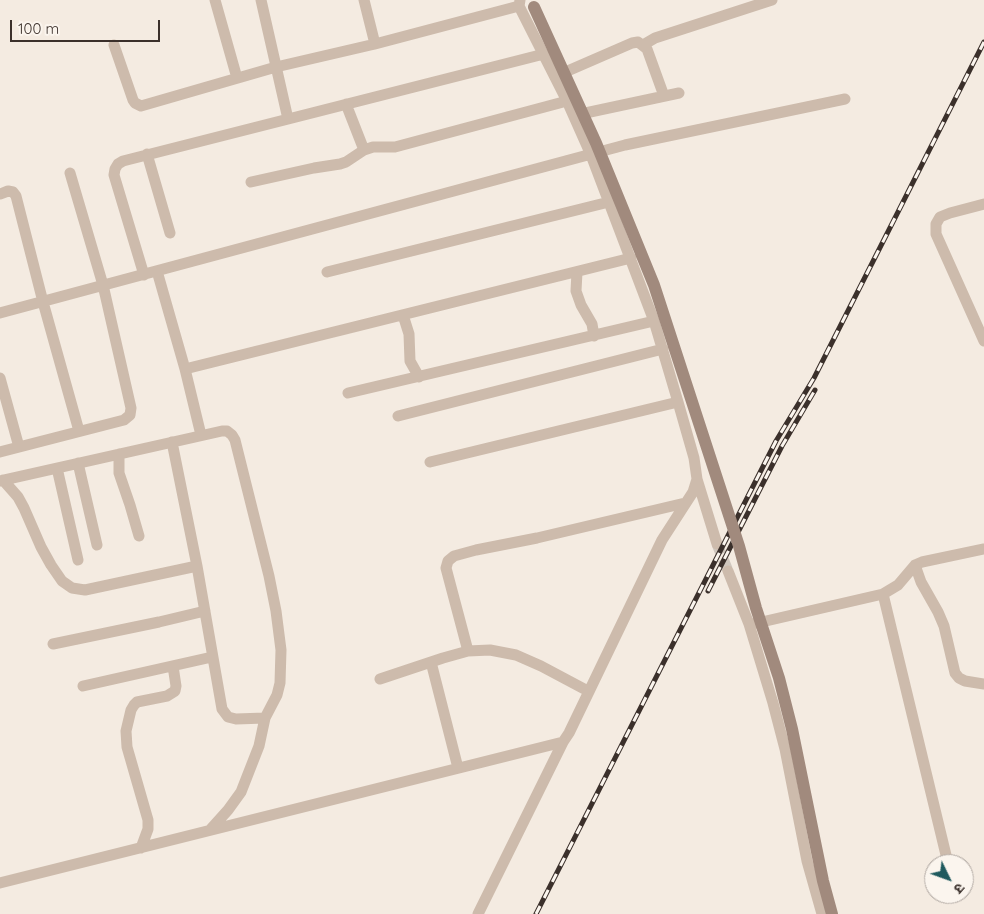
<!DOCTYPE html>
<meta charset="utf-8">
<style>
body{margin:0}
#map{position:relative;width:984px;height:914px;overflow:hidden;background:#f4ebe1;font-family:Quicksand,"Noto Sans Devanagari",sans-serif}
canvas{display:block}
.north{position:absolute;left:924px;top:854px;width:50px;height:50px;box-sizing:border-box;background:#fbf5ee;border:1px solid #aea6a0;border-radius:50%;rotate:132deg;font-size:14px;font-weight:700;line-height:20px;text-align:center;color:#3b302b}
.north::after{content:'';display:block;margin:auto;width:18px;height:22px;background:#1f5a5e;clip-path:polygon(50% 0,100% 100%,50% 72%,0 100%)}
.scale{position:absolute;left:10px;top:20px;width:150px;height:22px;box-sizing:border-box;border:2px solid #3b302b;border-top:0;padding-left:6px;font-size:15px;line-height:18px;white-space:nowrap;color:#3b302b;-webkit-text-stroke:4px #fbf5ee;paint-order:stroke}
</style>
<div id="map">
<canvas width="984" height="914"></canvas>
<div class="north">उ</div>
<div class="scale">100 m</div>
</div>
<script>
const context = document.querySelector('canvas').getContext('2d');
context.lineJoin = 'round';
function poly(rows) {
  const path = new Path2D();
  for (const r of rows) {
    path.moveTo(r[0], r[1]);
    for (let i = 2; i < r.length; i += 2) path.lineTo(r[i], r[i + 1]);
  }
  return path;
}
function trace(path, color, width, dash) {
  context.strokeStyle = color;
  context.lineWidth = width;
  context.lineCap = dash ? 'butt' : 'round';
  context.setLineDash(dash || []);
  context.stroke(path);
}
trace(poly([
 [717,544,728,571]
]), '#cfc6bd', 11, [11, 5.5]);
trace(poly([
 [215,0,237,78],
 [261,0,288,119],
 [364,0,375,44],
 [114,45,133,100,135,103,141,106,276,67,375,44,519,6],
 [643,45,655,38,772,0],
 [556,76,632,43,638,42,647,49,664,96],
 [346,104,364,150],
 [576,115,679,93],
 [147,154,170,233],
 [251,182,314,168,340,164,346,162,364,150,373,147,395,147,567,101],
 [0,194,8,191,13,192,16,196,43,302,79,431],
 [984,204,950,213,940,217,936,224,936,234,984,341],
 [157,271,185,369,201,435],
 [327,272,609,202],
 [577,272,576,291,581,305,592,324,594,336],
 [144,275,114,175,115,169,118,164,123,161,544,54],
 [0,313,625,145,845,99],
 [403,315,409,334,410,361,419,377],
 [185,369,631,258],
 [0,378,19,447],
 [348,393,654,321],
 [398,416,663,349],
 [172,442,197,566,222,709,228,717,236,719,265,718],
 [0,452,124,420,130,415,131,408,103,285,70,173],
 [119,454,119,473,130,505,139,536],
 [430,462,678,402],
 [78,463,97,545],
 [57,468,78,560],
 [697,479,717,544],
 [3,480,18,497,24,508,41,547,51,565,62,581,72,588,85,590,197,566],
 [0,481,222,431,227,431,232,435,235,440,269,576,276,611,281,650,280,683,277,695,265,718,259,746,241,792,228,810,210,830],
 [915,565,921,582,938,612,944,626,955,673,959,678,965,681,984,684],
 [728,571,749,624,773,703,785,749,807,861,822,914],
 [883,594,946,855],
 [753,624,883,594,898,585,915,565,922,562,984,549],
 [53,644,159,622,205,611],
 [468,651,446,568,448,561,454,556,476,550,537,538,685,503],
 [431,662,458,768],
 [380,679,443,658,468,651,490,650,516,655,541,666,588,691],
 [83,686,212,657],
 [141,848,148,829,148,820,127,747,126,731,131,710,134,705,137,702,167,696,175,691,176,686,173,666],
 [0,883,563,742],
 [478,914,563,742,569,733,662,540,693,492,697,479,694,458,678,402,654,321,591,155,567,101,522,12,519,6,520,0]
]), '#cdbbac', 11);
const rail = poly([
 [708,591,782,446,815,390],
 [536,914,776,441,814,378,984,42]
]);
trace(rail, '#3b302b', 5);
trace(rail, '#fbf5ee', 3, [9]);
trace(poly([
 [534,7,596,143,654,285,739,546,756,608,779,678,792,729,823,881,832,914]
]), '#a18a7d', 12);
</script>
